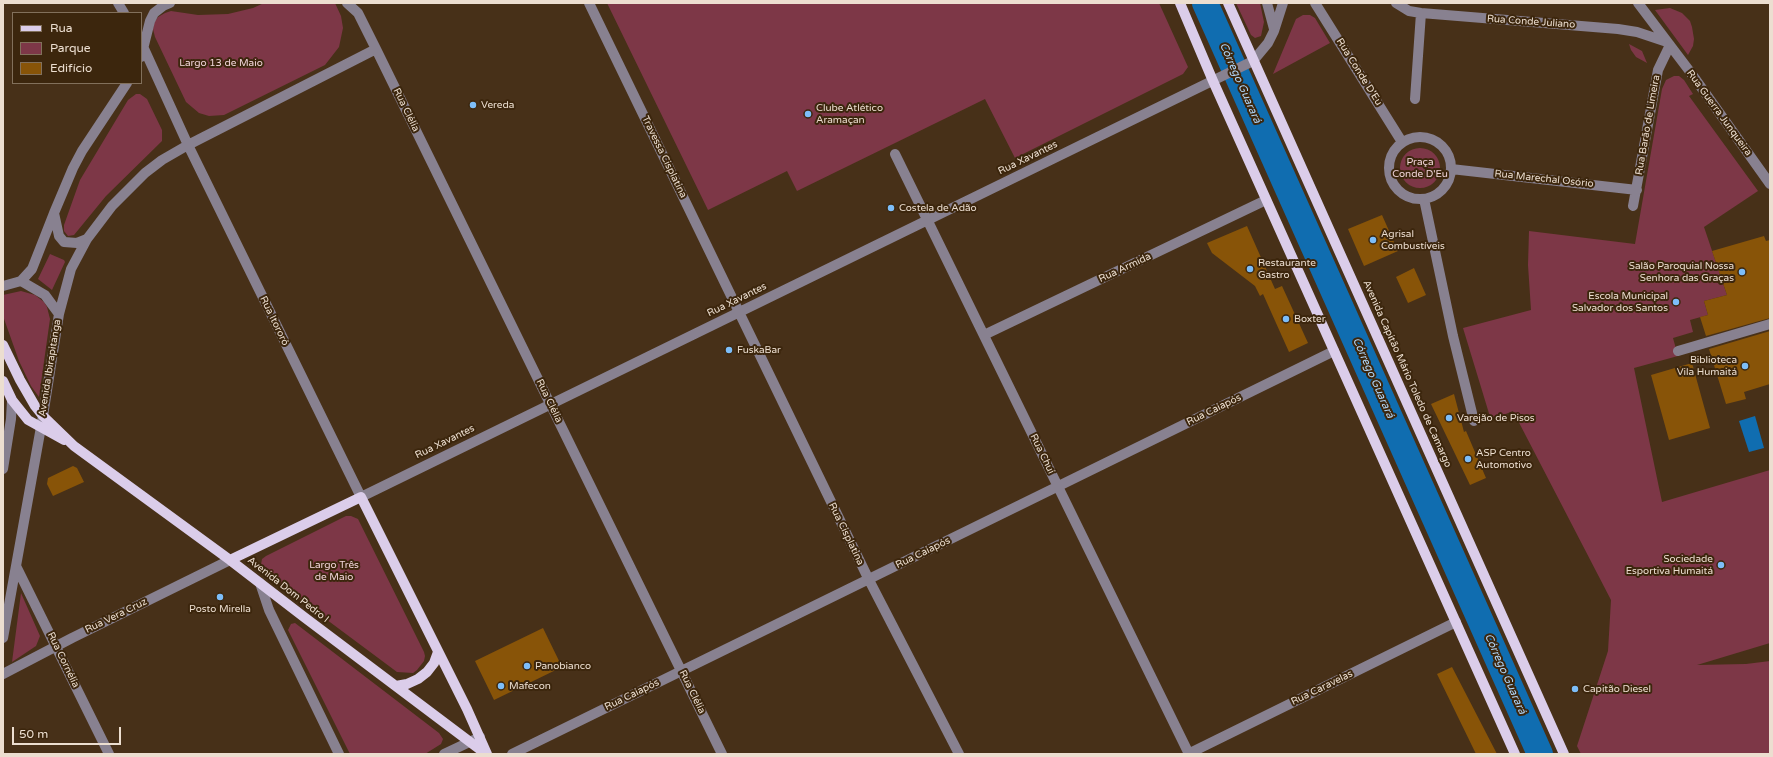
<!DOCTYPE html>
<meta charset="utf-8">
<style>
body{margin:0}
#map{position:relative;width:1773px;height:757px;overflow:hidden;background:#473018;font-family:"Varela Round",sans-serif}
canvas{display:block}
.frame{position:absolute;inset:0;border:4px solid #ecded0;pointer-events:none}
.legend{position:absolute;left:12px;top:12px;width:130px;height:72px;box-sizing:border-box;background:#3c260d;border:1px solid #82705b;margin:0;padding:5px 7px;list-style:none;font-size:12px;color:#ecded0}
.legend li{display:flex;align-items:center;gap:8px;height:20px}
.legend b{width:20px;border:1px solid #82705b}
.scale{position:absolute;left:12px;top:727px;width:109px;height:18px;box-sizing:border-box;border:2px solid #ecded0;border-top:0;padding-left:5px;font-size:12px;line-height:14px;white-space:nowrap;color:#ecded0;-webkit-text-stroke:3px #3c260d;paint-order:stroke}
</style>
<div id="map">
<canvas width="1773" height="757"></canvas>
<div class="frame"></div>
<ul class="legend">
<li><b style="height:5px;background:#dbcdea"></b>Rua</li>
<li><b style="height:11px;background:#7d3747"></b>Parque</li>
<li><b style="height:11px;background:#885408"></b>Edifício</li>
</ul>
<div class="scale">50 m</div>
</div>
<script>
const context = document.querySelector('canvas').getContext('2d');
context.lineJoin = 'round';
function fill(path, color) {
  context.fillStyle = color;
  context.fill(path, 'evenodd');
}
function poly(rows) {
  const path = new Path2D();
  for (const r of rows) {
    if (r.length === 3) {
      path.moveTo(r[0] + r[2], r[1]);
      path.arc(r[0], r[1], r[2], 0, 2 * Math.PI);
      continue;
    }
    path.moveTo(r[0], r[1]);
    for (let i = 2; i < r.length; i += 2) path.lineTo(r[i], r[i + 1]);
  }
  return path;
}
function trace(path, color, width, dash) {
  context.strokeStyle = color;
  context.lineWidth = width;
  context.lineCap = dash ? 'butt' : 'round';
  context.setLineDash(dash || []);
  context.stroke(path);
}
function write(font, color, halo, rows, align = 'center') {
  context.font = font + ' "Varela Round",sans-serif';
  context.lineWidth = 4;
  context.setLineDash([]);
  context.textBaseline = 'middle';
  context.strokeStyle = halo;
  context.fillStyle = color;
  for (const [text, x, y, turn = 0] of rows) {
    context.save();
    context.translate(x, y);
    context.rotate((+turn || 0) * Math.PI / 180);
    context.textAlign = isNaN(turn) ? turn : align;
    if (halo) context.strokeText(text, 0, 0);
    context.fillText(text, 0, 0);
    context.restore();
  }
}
fill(poly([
 [264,3,335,3,341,16,343,28,339,47,325,65,224,115,209,116,199,113,186,102,155,37,153,29,154,23,158,17,165,13,171,11,198,15,228,14,253,8],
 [607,3,1159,3,1188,67,1183,74,1015,158,985,99,797,191,787,171,708,210],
 [1236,3,1260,3,1264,22,1261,36,1255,38,1251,35],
 [1670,8,1682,13,1690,21,1692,27,1694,39,1693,46,1688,55,1655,10],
 [1303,15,1310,15,1315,18,1330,43,1273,74,1296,19],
 [1629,44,1642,51,1647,63,1636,57,1631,50],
 [1674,76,1679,76,1684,80,1693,94,1689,96,1758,191,1704,227,1727,295,1704,301,1708,315,1690,320,1693,332,1673,338,1678,356,1634,368,1662,502,1770,470,1770,643,1697,665,1746,664,1770,661,1770,753,1768,754,1581,754,1577,746,1608,651,1611,600,1513,411,1491,420,1463,328,1531,310,1528,265,1529,231,1635,244,1662,89,1666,80],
 [136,94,140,94,147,99,162,130,162,141,106,196,74,235,68,236,64,231,64,225,80,180,128,100],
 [1420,168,20],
 [50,254,64,260,65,262,52,290,38,279],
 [21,291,35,295,44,302,47,307,50,319,39,397,31,386,19,361,3,316,3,295],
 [346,516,351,516,358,519,424,652,425,656,424,661,417,670,413,673,397,672,260,570,262,559,266,556],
 [21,593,40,636,36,646,12,662],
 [295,623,439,733,443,739,441,744,425,754,350,754,288,630,291,624]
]), '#7d3747');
fill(poly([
 [1755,416,1764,448,1749,452,1739,421]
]), '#106db0');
trace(poly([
 [1205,3,1540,754]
]), '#106db0', 26);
fill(poly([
 [1382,215,1398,251,1364,266,1348,229],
 [1247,226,1275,289,1282,286,1308,343,1289,352,1263,294,1260,296,1255,286,1212,253,1207,243],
 [1764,236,1766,241,1770,240,1770,318,1706,336,1700,317,1708,315,1704,301,1727,295,1712,251],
 [1414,268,1426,295,1408,303,1396,277],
 [1770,331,1770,384,1744,392,1746,399,1726,404,1709,349],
 [1692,363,1710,428,1669,440,1651,375],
 [1454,394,1464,432,1466,431,1486,478,1470,485,1431,404],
 [73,466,77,468,84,482,53,496,47,484,48,478],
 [543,628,562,667,494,700,475,661],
 [1452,667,1497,754,1476,754,1437,674]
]), '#885408');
trace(poly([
 [118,3,124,13],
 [347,3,358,13,376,49,722,754],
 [589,3,869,580,959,754],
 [1267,3,1274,29],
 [1315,3,1402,142],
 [1396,3,1409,11,1421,13,1618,29,1637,32,1667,42],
 [1638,3,1691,73,1770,184],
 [141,42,188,145,361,497,1253,61,1268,43,1274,31,1283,3],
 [141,57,150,21,154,13,163,6,170,3],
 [1415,99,1421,13],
 [1420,168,31],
 [895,154,1189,754],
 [1451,169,1637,190],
 [1424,199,1453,336,1474,421],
 [1633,206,1658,70,1670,45],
 [54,213,59,236,64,242,77,243,87,239],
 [21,281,45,295,59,314],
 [3,286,21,281,32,269,54,213,73,168,82,151,127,83],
 [984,335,1266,200],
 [1678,351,1770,324],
 [3,469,11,419,12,400],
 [16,566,109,754],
 [260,583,269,610,339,754],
 [3,638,43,416,59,314,71,269,87,239,112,206,145,173,162,160,188,145,376,49],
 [3,674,72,638,230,560],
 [444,754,480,737],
 [512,754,1334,351],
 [1188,754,1456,622]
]), '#888190', 10);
trace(poly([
 [1180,3,1213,81,1515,754],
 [1228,3,1564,754],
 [3,345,20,380,35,406,43,416,74,446,230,560,304,617,486,754],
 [3,381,12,400,28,420,64,440],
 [230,560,361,497,467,709,487,754],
 [396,686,407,684,418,679,427,672,434,663,438,652]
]), '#dbcdea', 10);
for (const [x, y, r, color] of [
 [473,105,4,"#7dbef9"],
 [808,114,4,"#7dbef9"],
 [891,208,4,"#7dbef9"],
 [1373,240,4,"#7dbef9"],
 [1250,269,4,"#7dbef9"],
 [1742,272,4,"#7dbef9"],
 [1676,302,4,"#7dbef9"],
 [1286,319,4,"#7dbef9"],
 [729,350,4,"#7dbef9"],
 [1745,366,4,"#7dbef9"],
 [1449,418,4,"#7dbef9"],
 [1468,459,4,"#7dbef9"],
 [1721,565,4,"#7dbef9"],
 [220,597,4,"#7dbef9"],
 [527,666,4,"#7dbef9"],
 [501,686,4,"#7dbef9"],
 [1575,689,4,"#7dbef9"]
]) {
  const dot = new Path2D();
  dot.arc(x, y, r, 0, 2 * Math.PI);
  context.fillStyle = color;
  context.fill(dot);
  trace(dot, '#3c260d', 1.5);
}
write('10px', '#ecded0', '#3c260d', [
 ["Rua Conde Juliano",1531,22,4],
 ["Rua Conde D'Eu",1359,72,58],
 ["Rua Clélia",406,110,64],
 ["Rua Guerra Junqueira",1719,113,54],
 ["Rua Barão de Limeira",1648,125,-80],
 ["Travessa Cisplatina",664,157,64],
 ["Rua Xavantes",1028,158,-26],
 ["Rua Marechal Osório",1544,179,6],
 ["Rua Armida",1125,268,-25],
 ["Rua Xavantes",737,300,-26],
 ["Rua Itororó",274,321,64],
 ["Avenida Ibirapitanga",50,368,-81],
 ["Avenida Capitão Mário Toledo de Camargo",1407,374,66],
 ["Rua Clélia",549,401,64],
 ["Rua Caiapós",1214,410,-26],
 ["Rua Xavantes",445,442,-26],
 ["Rua Chuí",1042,454,64],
 ["Rua Cisplatina",846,534,64],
 ["Rua Caiapós",923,553,-26],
 ["Avenida Dom Pedro I",288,590,38],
 ["Rua Vera Cruz",116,616,-26],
 ["Rua Cornélia",63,660,64],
 ["Rua Caravelas",1322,688,-26],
 ["Rua Clélia",692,692,64],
 ["Rua Caiapós",632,695,-26]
]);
write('10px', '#f2d5da', '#3c260d', [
 ["Largo 13 de Maio",221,63],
 ["Praça",1420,162],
 ["Conde D'Eu",1420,174],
 ["Largo Três",334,565],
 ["de Maio",334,577]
]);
write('10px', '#ecded0', '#3c260d', [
 ["Vereda",481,105],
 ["Clube Atlético",816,108],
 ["Aramaçan",816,120],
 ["Costela de Adão",899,208],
 ["Agrisal",1381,234],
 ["Combustíveis",1381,246],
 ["Restaurante",1258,263],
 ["Gastro",1258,275],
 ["Salão Paroquial Nossa",1734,266,"right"],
 ["Senhora das Graças",1734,278,"right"],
 ["Escola Municipal",1668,296,"right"],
 ["Salvador dos Santos",1668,308,"right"],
 ["Boxter",1294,319],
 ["FuskaBar",737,350],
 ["Biblioteca",1737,360,"right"],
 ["Vila Humaitá",1737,372,"right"],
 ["Varejão de Pisos",1457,418],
 ["ASP Centro",1476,453],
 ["Automotivo",1476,465],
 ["Sociedade",1713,559,"right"],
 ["Esportiva Humaitá",1713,571,"right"],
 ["Posto Mirella",220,609,"center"],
 ["Panobianco",535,666],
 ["Mafecon",509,686],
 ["Capitão Diesel",1583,689]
], 'left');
write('italic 11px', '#b2d9fd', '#3c260d', [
 ["Córrego Guarará",1240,83,66],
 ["Córrego Guarará",1373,378,66],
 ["Córrego Guarará",1505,674,66]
]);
</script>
